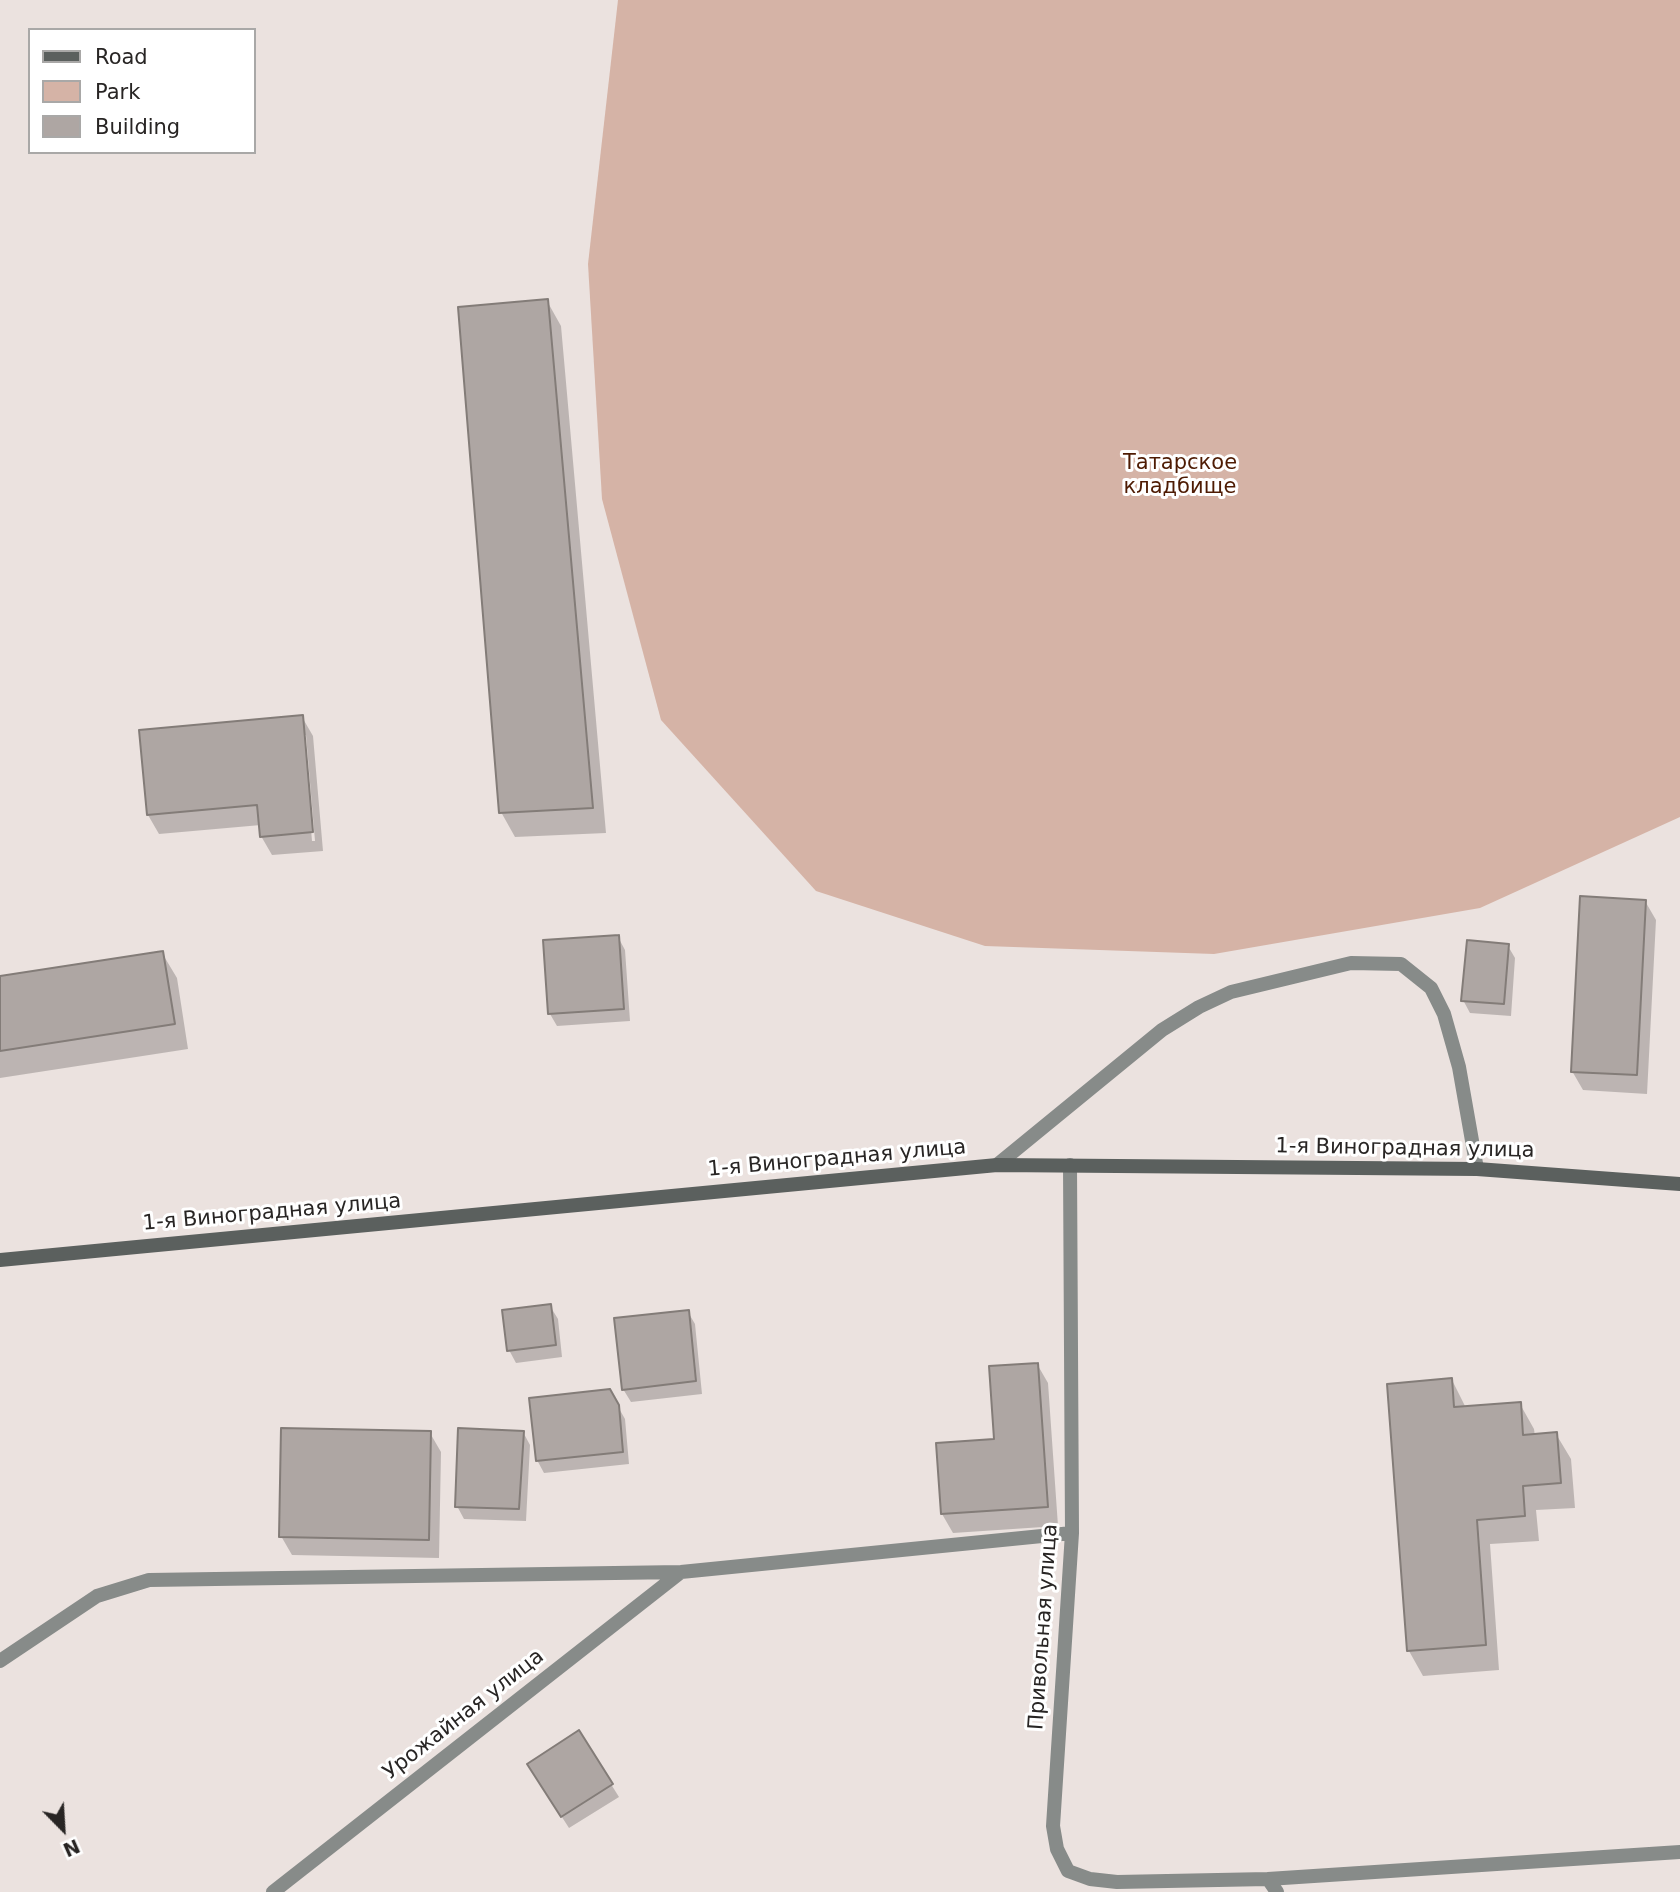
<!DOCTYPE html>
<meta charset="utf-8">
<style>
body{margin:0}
#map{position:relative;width:1680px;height:1892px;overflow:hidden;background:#ebe2df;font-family:"DejaVu Sans",sans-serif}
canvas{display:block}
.legend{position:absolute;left:28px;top:28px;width:228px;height:126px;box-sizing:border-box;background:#fff;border:2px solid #a9a8a7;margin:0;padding:9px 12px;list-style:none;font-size:21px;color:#282524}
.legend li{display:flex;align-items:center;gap:14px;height:35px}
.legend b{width:35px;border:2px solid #a9a8a7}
.north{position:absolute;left:28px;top:1794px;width:70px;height:70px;-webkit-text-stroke:5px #fff;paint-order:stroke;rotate:156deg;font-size:19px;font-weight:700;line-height:28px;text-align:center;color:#282524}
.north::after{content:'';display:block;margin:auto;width:24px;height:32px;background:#282524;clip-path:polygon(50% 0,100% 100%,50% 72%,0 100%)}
</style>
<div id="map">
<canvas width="1680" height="1892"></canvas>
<ul class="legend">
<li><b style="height:9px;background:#5b605e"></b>Road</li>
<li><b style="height:19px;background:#d5b3a6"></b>Park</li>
<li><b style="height:19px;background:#aea6a3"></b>Building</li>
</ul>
<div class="north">N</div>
</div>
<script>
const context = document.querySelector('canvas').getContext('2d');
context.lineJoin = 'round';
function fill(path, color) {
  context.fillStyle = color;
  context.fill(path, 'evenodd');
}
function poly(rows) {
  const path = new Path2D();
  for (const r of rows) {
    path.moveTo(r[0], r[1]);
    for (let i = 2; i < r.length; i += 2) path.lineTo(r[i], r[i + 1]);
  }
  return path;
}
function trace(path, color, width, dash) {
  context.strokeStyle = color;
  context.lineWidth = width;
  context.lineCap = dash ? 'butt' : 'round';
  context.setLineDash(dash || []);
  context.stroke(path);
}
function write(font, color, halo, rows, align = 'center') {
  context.font = font + ' "DejaVu Sans",sans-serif';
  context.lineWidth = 6;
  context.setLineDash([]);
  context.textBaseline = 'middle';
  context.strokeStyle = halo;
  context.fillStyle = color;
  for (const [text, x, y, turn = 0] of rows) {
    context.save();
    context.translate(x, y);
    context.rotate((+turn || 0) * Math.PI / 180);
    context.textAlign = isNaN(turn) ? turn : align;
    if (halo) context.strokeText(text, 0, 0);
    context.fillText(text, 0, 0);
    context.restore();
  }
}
fill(poly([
 [618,0,1680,0,1680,817,1480,908,1214,954,985,946,816,891,661,720,602,499,588,264]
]), '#d5b3a6');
fill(poly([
 [547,301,561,326,606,833,515,837,501,812],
 [302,717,313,736,323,851,272,855,261,836,261,825,159,834,148,815],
 [303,735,306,735,315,841,312,841],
 [1645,901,1656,920,1647,1094,1583,1090,1572,1071],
 [618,937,625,950,630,1021,557,1026,550,1014],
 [1508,946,1515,958,1511,1016,1470,1013,1463,1000],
 [162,953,177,978,188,1049,0,1078,0,978],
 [550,1306,558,1319,562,1357,516,1363,509,1350],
 [688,1312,695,1324,702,1394,631,1402,623,1389],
 [1037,1364,1048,1383,1058,1526,953,1533,942,1514,996,1441],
 [1452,1380,1466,1408,1520,1404,1534,1429,1535,1436,1556,1434,1571,1459,1575,1508,1536,1510,1539,1541,1490,1544,1499,1670,1423,1676,1409,1651],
 [609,1391,625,1419,629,1464,544,1473,537,1460],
 [523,1432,530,1445,526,1521,464,1519,457,1506],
 [430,1433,441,1452,439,1558,292,1555,281,1536],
 [579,1733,619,1797,569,1828,536,1777]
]), '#0003');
const building = poly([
 [548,299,593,808,499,813,458,307,548,299],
 [303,715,313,832,260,837,257,805,147,815,139,730,303,715],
 [1580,896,1646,900,1637,1075,1571,1072,1580,896],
 [619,935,624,1009,548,1014,543,940,619,935],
 [1467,940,1509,944,1504,1004,1461,1001,1467,940],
 [163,951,175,1024,0,1051,0,976,163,951],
 [551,1304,556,1345,507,1351,502,1310,551,1304],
 [689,1310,696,1381,622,1390,614,1318,689,1310],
 [1038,1363,1048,1507,941,1514,936,1443,994,1439,989,1366,1038,1363],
 [1452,1378,1454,1407,1521,1402,1523,1435,1557,1432,1561,1483,1523,1486,1525,1516,1477,1520,1486,1645,1407,1651,1387,1384,1452,1378],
 [610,1389,619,1405,623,1452,536,1461,529,1398,610,1389],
 [281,1428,431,1431,429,1540,279,1537,281,1428],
 [458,1428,524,1431,519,1509,455,1507,458,1428],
 [579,1730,613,1784,561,1817,527,1764,579,1730]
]);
fill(building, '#aea6a3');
trace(building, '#837c78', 2);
trace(poly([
 [997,1165,1162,1030,1199,1007,1231,992,1351,963,1401,964,1431,988,1444,1014,1459,1067,1477,1169]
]), '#878b89', 14);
trace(poly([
 [1070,1165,1072,1533,1053,1826,1057,1849,1068,1871,1090,1879,1117,1882,1268,1879,1277,1892],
 [0,1661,97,1596,149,1580,681,1572,1072,1533],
 [1268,1879,1680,1852],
 [273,1892,681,1572]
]), '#878b89', 14);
trace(poly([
 [0,1260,997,1165,1477,1169,1680,1184]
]), '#5b605e', 14);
write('21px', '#4e1b03', '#fff', [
 ["Татарское",1180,464],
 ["кладбище",1180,488]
]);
write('21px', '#282524', '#fff', [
 ["1-я Виноградная улица",1405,1149,1],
 ["1-я Виноградная улица",837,1159,-5],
 ["1-я Виноградная улица",272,1213,-5],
 ["Привольная улица",1044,1627,-86],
 ["Урожайная улица",464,1715,-38]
]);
</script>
